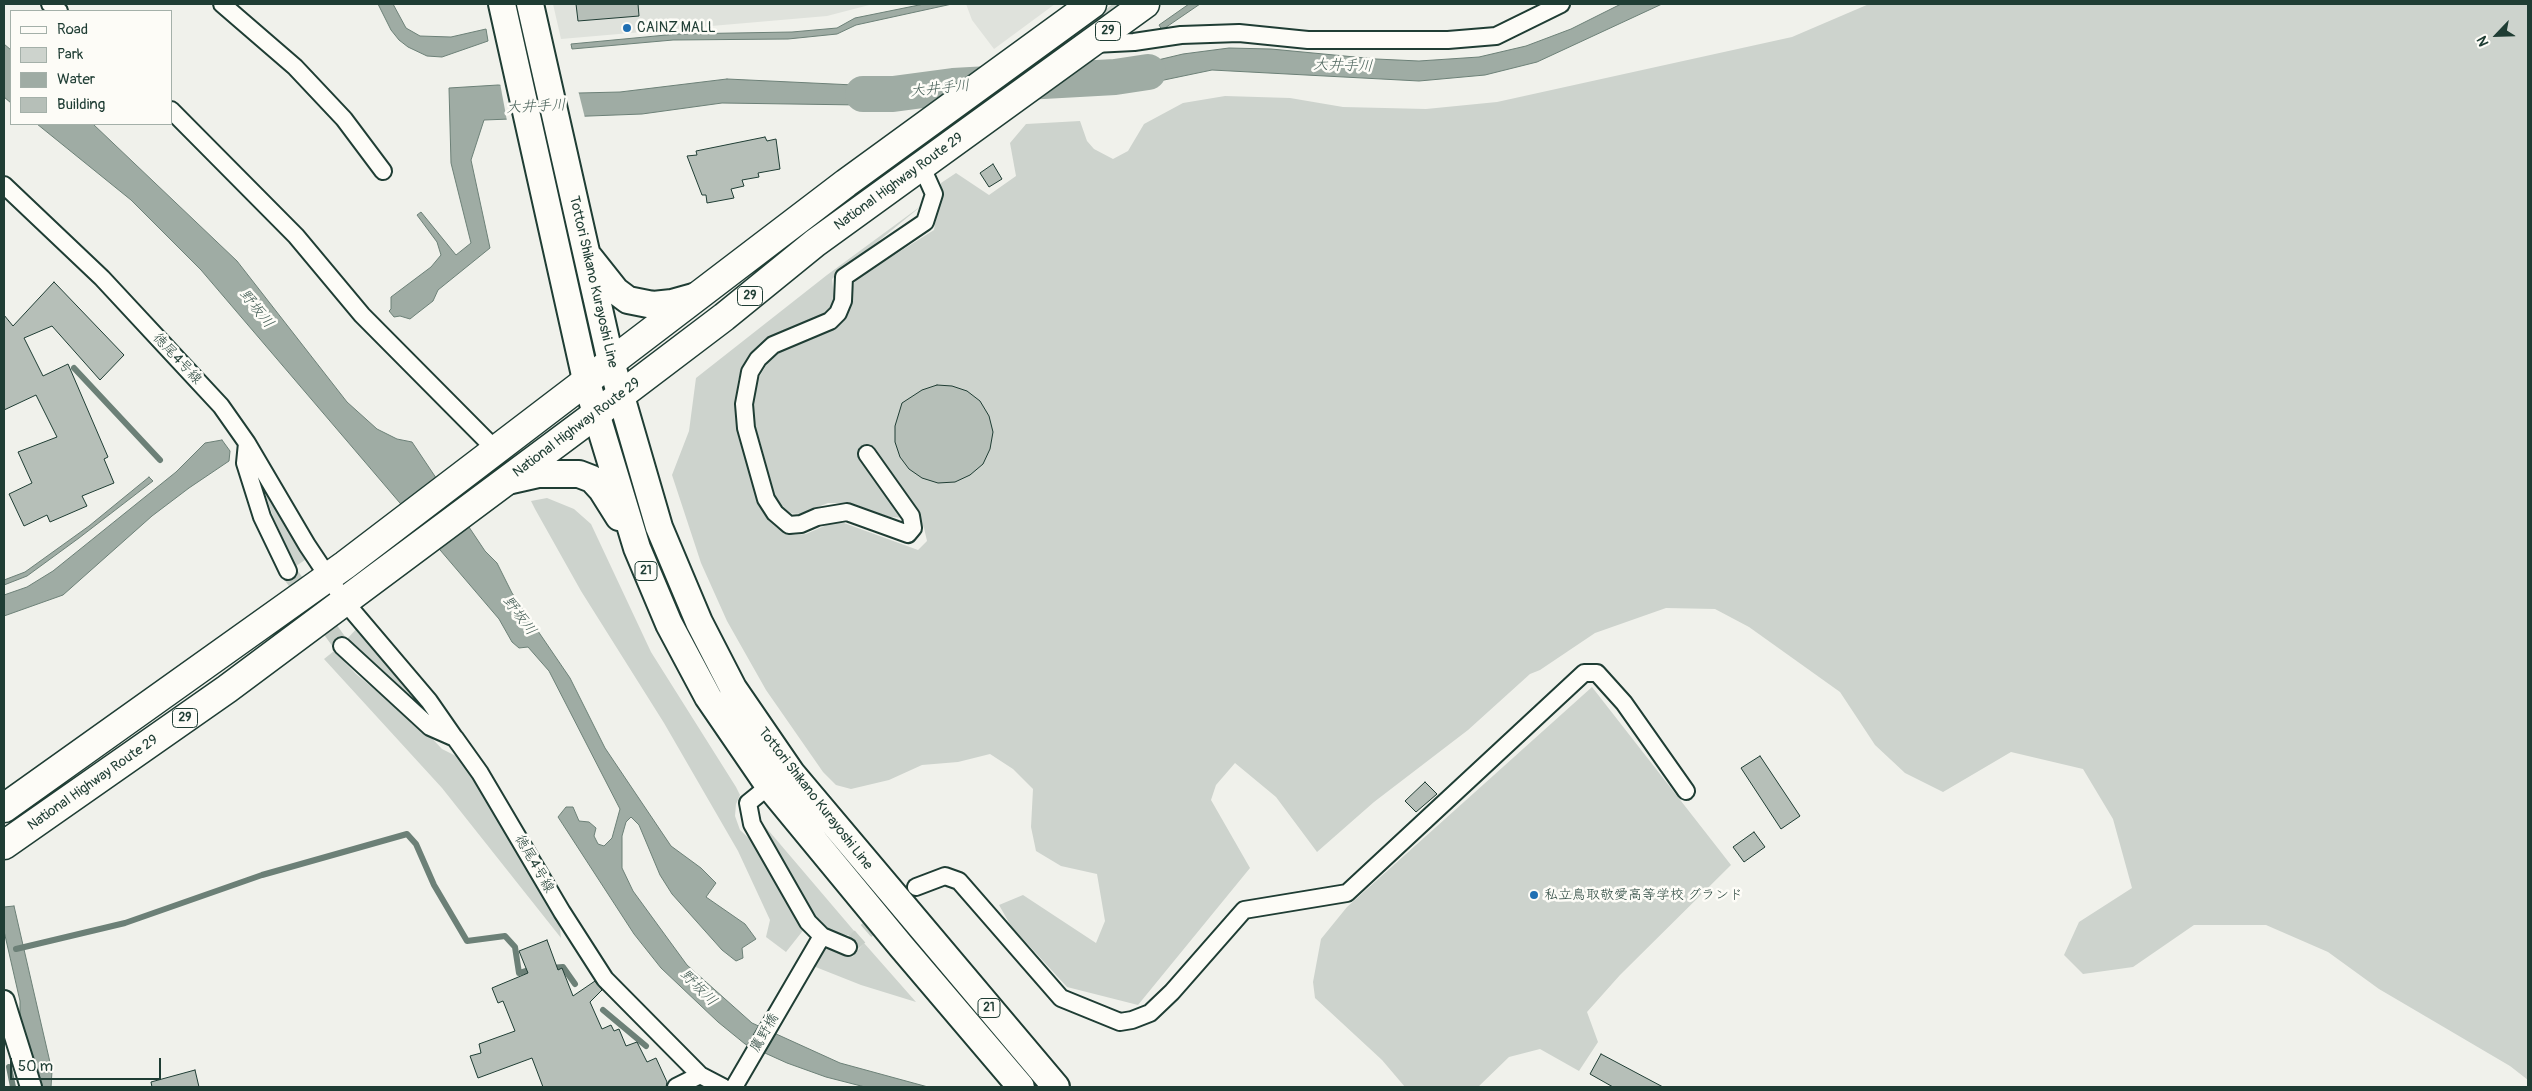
<!DOCTYPE html>
<meta charset="utf-8">
<style>
body{margin:0}
#map{position:relative;width:2532px;height:1091px;overflow:hidden;background:#f0f1eb;font-family:Pangolin,sans-serif}
canvas{display:block}
.frame{position:absolute;inset:0;border:5px solid #1f3d34;pointer-events:none}
.legend{position:absolute;left:10px;top:10px;width:162px;height:115px;box-sizing:border-box;background:#fdfcf7;border:1px solid #a4b0a9;margin:0;padding:6px 9px;list-style:none;font-size:15px;color:#1f3d34}
.legend li{display:flex;align-items:center;gap:10px;height:25px}
.legend b{width:25px;border:1px solid #a4b0a9}
.north{position:absolute;left:2472px;top:10px;width:50px;height:50px;-webkit-text-stroke:4px #fdfcf7;paint-order:stroke;rotate:246deg;font-size:14px;font-weight:700;line-height:20px;text-align:center;color:#1f3d34}
.north::after{content:'';display:block;margin:auto;width:18px;height:22px;background:#1f3d34;clip-path:polygon(50% 0,100% 100%,50% 72%,0 100%)}
.scale{position:absolute;left:10px;top:1058px;width:151px;height:22px;box-sizing:border-box;border:2px solid #1f3d34;border-top:0;padding-left:6px;font-size:15px;line-height:18px;white-space:nowrap;color:#1f3d34;-webkit-text-stroke:4px #fdfcf7;paint-order:stroke}
</style>
<div id="map">
<canvas width="2532" height="1091"></canvas>
<div class="frame"></div>
<ul class="legend">
<li><b style="height:6px;background:#fdfcf7"></b>Road</li>
<li><b style="height:14px;background:#cdd3cd"></b>Park</li>
<li><b style="height:14px;background:#9faca4"></b>Water</li>
<li><b style="height:14px;background:#b6bfb8"></b>Building</li>
</ul>
<div class="north">N</div>
<div class="scale">50 m</div>
</div>
<script>
const context = document.querySelector('canvas').getContext('2d');
context.lineJoin = 'round';
function fill(path, color) {
  context.fillStyle = color;
  context.fill(path, 'evenodd');
}
function poly(rows) {
  const path = new Path2D();
  for (const r of rows) {
    path.moveTo(r[0], r[1]);
    for (let i = 2; i < r.length; i += 2) path.lineTo(r[i], r[i + 1]);
  }
  return path;
}
function trace(path, color, width, dash) {
  context.strokeStyle = color;
  context.lineWidth = width;
  context.lineCap = dash ? 'butt' : 'round';
  context.setLineDash(dash || []);
  context.stroke(path);
}
function write(font, color, halo, rows, align = 'center') {
  context.font = font + ' Pangolin,"Klee One",sans-serif';
  context.lineWidth = 5;
  context.setLineDash([]);
  context.textBaseline = 'middle';
  context.strokeStyle = halo;
  context.fillStyle = color;
  for (const [text, x, y, turn = 0] of rows) {
    context.save();
    context.translate(x, y);
    context.rotate((+turn || 0) * Math.PI / 180);
    context.textAlign = isNaN(turn) ? turn : align;
    if (halo) context.strokeText(text, 0, 0);
    context.fillText(text, 0, 0);
    context.restore();
  }
}
fill(poly([
 [553,4,873,4,827,16,561,39],
 [966,4,1055,4,994,49,972,20]
]), '#dfe2dc');
fill(poly([
 [1113,4,1123,4,1054,54,1049,50],
 [1869,4,2528,4,2528,1080,2510,1066,2379,989,2328,952,2266,925,2194,925,2133,967,2083,974,2064,955,2079,922,2132,888,2113,819,2083,769,2011,752,1943,792,1905,773,1875,745,1840,692,1749,627,1715,609,1666,608,1595,633,1540,670,1530,674,1468,730,1374,802,1317,852,1276,797,1235,763,1216,785,1211,800,1250,868,1138,1005,1067,987,1011,926,999,905,1023,895,1096,943,1105,921,1097,874,1061,866,1036,851,1031,827,1033,789,1013,769,990,754,958,762,922,765,889,780,851,789,836,785,823,772,766,690,727,621,701,563,672,475,689,431,696,378,827,275,925,203,832,279,835,304,829,314,780,332,752,356,738,380,736,409,737,424,762,508,768,520,777,528,794,535,806,534,831,523,844,523,918,550,927,541,924,528,914,506,911,507,906,518,890,517,847,503,828,503,800,514,784,513,776,500,754,421,752,407,754,386,772,355,795,340,830,330,841,322,847,311,854,283,859,277,934,230,941,183,956,173,989,195,1016,176,1010,143,1026,124,1080,121,1087,141,1094,149,1113,159,1128,151,1144,124,1183,103,1225,96,1290,98,1343,107,1426,109,1497,102,1792,37],
 [960,119,956,125,878,183,843,205,877,174,950,122],
 [255,465,308,558,296,566,274,519],
 [547,498,574,509,591,524,651,652,736,787,740,795,736,804,735,816,740,830,755,844,805,928,786,952,766,937,770,920,738,851,664,723,581,591,535,509,531,501],
 [359,626,371,644,434,719,368,663,347,639],
 [334,651,356,674,425,731,442,749,462,759,559,919,561,938,442,788,324,659],
 [1592,687,1731,865,1620,975,1587,1012,1598,1042,1579,1071,1540,1049,1509,1057,1478,1087,1405,1087,1382,1060,1315,998,1313,982,1321,939,1347,907],
 [757,817,855,932,850,935,844,936,826,929,814,918],
 [822,943,852,957,864,943,916,1002,861,985,808,964]
]), '#cdd3cd');
const water = poly([
 [378,4,393,4,406,28,420,36,451,37,486,29,488,41,442,57,427,56,408,47,399,40,391,30,378,4],
 [924,4,952,4,856,25,837,34,788,39,673,40,572,49,571,44,677,34,792,32,837,28,855,18,924,4],
 [1189,4,1200,4,1162,30,1159,25,1189,4],
 [1621,4,1662,4,1537,62,1485,75,1419,81,1212,70,1140,85,1096,89,1104,68,1141,64,1183,54,1229,48,1271,49,1376,59,1419,61,1479,57,1526,46,1571,29,1621,4],
 [4,44,11,50,11,103,4,97,4,44],
 [727,79,854,85,917,81,907,103,860,105,722,103,642,114,484,120,471,160,490,248,438,290,433,301,415,315,410,319,400,316,394,317,389,311,391,309,391,297,431,267,441,255,437,242,417,215,421,212,456,255,471,243,451,163,449,88,498,85,579,93,620,92,727,79],
 [37,124,93,124,237,261,347,402,377,429,397,439,412,442,485,551,497,563,512,593,570,678,605,748,671,846,701,868,716,883,706,897,745,924,756,939,742,948,743,958,736,961,722,950,672,894,660,875,639,825,631,817,626,822,622,836,622,868,633,891,687,965,752,1023,840,1063,928,1087,865,1087,826,1077,787,1063,745,1044,718,1022,661,968,634,934,558,817,566,807,573,807,579,821,589,822,596,828,594,836,598,844,604,846,612,838,620,809,549,671,528,647,519,648,512,642,499,619,201,270,131,200,37,124],
 [222,440,230,451,229,461,189,488,152,516,63,595,4,616,4,595,27,587,53,571,176,472,205,443,222,440],
 [149,477,153,481,79,538,27,576,4,585,4,580,25,572,89,526,149,477],
 [14,906,52,1071,51,1087,36,1087,38,1074,20,1017,20,1001,4,931,4,907,14,906]
]);
fill(water, '#9faca4');
trace(water, '#6c8077', 1);
fill(poly([
 [500,83,578,90,585,118,507,121]
]), '#f0f1eb');
trace(poly([
 [74,368,160,460],
 [16,949,125,923,262,875,407,834,416,844,434,885,467,941,505,936,515,947,519,973,535,968],
 [550,968,563,967,575,984],
 [603,1010,646,1046],
 [9,1067,13,1087]
]), '#6c8077', 6);
trace(poly([
 [863,94,893,94,953,86,1115,77,1148,72]
]), '#9faca4', 36);
const building = poly([
 [576,4,638,4,639,16,578,21,576,4],
 [765,137,767,141,776,139,780,169,758,173,759,177,742,180,744,186,731,189,734,198,707,203,706,195,702,195,687,156,697,155,696,151,765,137],
 [993,164,1002,179,989,187,980,173,993,164],
 [54,282,124,355,100,380,52,326,24,338,43,376,68,364,108,457,104,459,114,483,82,496,87,506,50,522,47,515,24,526,9,494,32,483,18,452,57,437,36,395,4,410,4,315,13,326,54,282],
 [937,385,952,386,967,391,980,401,989,416,993,432,990,449,983,464,970,475,955,482,938,483,922,478,909,469,900,457,895,442,895,426,902,403,922,390,937,385],
 [1760,756,1800,816,1781,829,1741,768,1760,756],
 [1425,782,1437,794,1416,812,1405,801,1425,782],
 [1754,832,1765,847,1744,862,1733,847,1754,832],
 [547,940,558,970,562,968,573,996,595,981,602,990,590,1002,602,1029,611,1025,614,1031,619,1029,626,1046,637,1042,647,1062,656,1058,667,1082,666,1087,543,1087,532,1058,478,1078,470,1056,481,1053,479,1044,515,1031,503,1001,498,1003,492,988,528,973,519,951,547,940],
 [1601,1054,1663,1087,1613,1087,1590,1074,1601,1054],
 [195,1070,199,1087,152,1087,151,1082,195,1070]
]);
fill(building, '#b6bfb8');
trace(building, '#1f3d34', 1);
trace(poly([
 [288,571,342,646],
 [848,947,916,887]
]), '#c6cdc6', 16, [16, 8]);
const minor = poly([
 [50,4,59,11],
 [222,4,295,67,344,119,383,171],
 [1094,44,1134,42,1181,35,1239,33,1308,40,1448,40,1496,36,1561,4],
 [171,110,296,236,362,315,496,450],
 [4,185,102,278,221,406,247,443,245,463,262,517,288,571],
 [247,443,307,545,345,602,429,701,454,737],
 [867,454,911,516,913,528,908,534,847,512,817,517,801,524,789,525,775,513,766,499,746,428,744,404,750,372,758,359,773,345,830,321,838,313,843,301,844,277,925,222,934,194,921,165],
 [342,646,430,727,455,738,480,773,562,912,605,979,700,1075,676,1087],
 [769,786,748,803,752,824,808,922,822,936,848,947],
 [916,887,945,876,959,881,1061,998,1120,1022,1132,1020,1150,1013,1172,992,1244,910,1347,893,1584,673,1597,673,1624,703,1686,791],
 [700,1075,723,1087],
 [734,1087,822,936]
]);
const tertiary = poly([
 [4,1001,31,1087]
]);
const primary = poly([
 [502,4,586,380,637,548,669,624,708,697,769,786,901,946,1021,1087],
 [530,4,611,362,659,527,699,622,733,688,792,774,1056,1087],
 [589,257,616,291,628,300,653,305,672,303,697,296],
 [507,481,538,474,579,474,592,479,602,490,619,517]
]);
const trunk = poly([
 [4,808,345,565,846,183,1092,4],
 [4,845,227,689,596,414,724,317,815,243,1145,4]
]);
trace(minor, '#1f3d34', 20);
trace(tertiary, '#1f3d34', 24);
trace(primary, '#1f3d34', 30);
trace(trunk, '#1f3d34', 31);
trace(minor, '#fdfcf7', 16);
trace(tertiary, '#fdfcf7', 20);
trace(primary, '#fdfcf7', 26);
trace(trunk, '#fdfcf7', 28);
for (const [x, y, r, color] of [
 [627,28,5,"#1f6fb2"],
 [1534,895,5,"#1f6fb2"]
]) {
  const dot = new Path2D();
  dot.arc(x, y, r, 0, 2 * Math.PI);
  context.fillStyle = color;
  context.fill(dot);
  trace(dot, '#fdfcf7', 2);
}
for (const [x, y, w] of [
 [1108,31,25],
 [750,296,25],
 [646,571,22],
 [185,718,25],
 [989,1008,22]
]) {
  const box = new Path2D();
  box.roundRect(x - w / 2, y - 9.5, w, 19, 4);
  context.fillStyle = '#fdfcf7';
  context.fill(box);
  trace(box, '#1f3d34', 1);
}
write('bold 12px', '#1f3d34', null, [
 ["29",1108,31],
 ["29",750,296],
 ["21",646,571],
 ["29",185,718],
 ["21",989,1008]
]);
write('14px', '#1f3d34', '#fdfcf7', [
 ["CAINZ MALL",637,28],
 ["私立鳥取敬愛高等学校 グランド",1544,895]
], 'left');
write('14px', '#1f3d34', '#fdfcf7', [
 ["National Highway Route 29",899,182,-36],
 ["Tottori Shikano Kurayoshi Line",593,282,77],
 ["徳尾4号線",177,359,47],
 ["National Highway Route 29",577,428,-37],
 ["National Highway Route 29",93,783,-35],
 ["Tottori Shikano Kurayoshi Line",815,799,52],
 ["徳尾4号線",534,864,60],
 ["鷹野橋",765,1033,-60]
]);
write('italic 15px', '#455e56', '#fdfcf7', [
 ["大井手川",1343,66,2],
 ["大井手川",940,89,-6],
 ["大井手川",536,107,-3],
 ["野坂川",256,309,51],
 ["野坂川",519,616,53],
 ["野坂川",698,988,45]
]);
</script>
